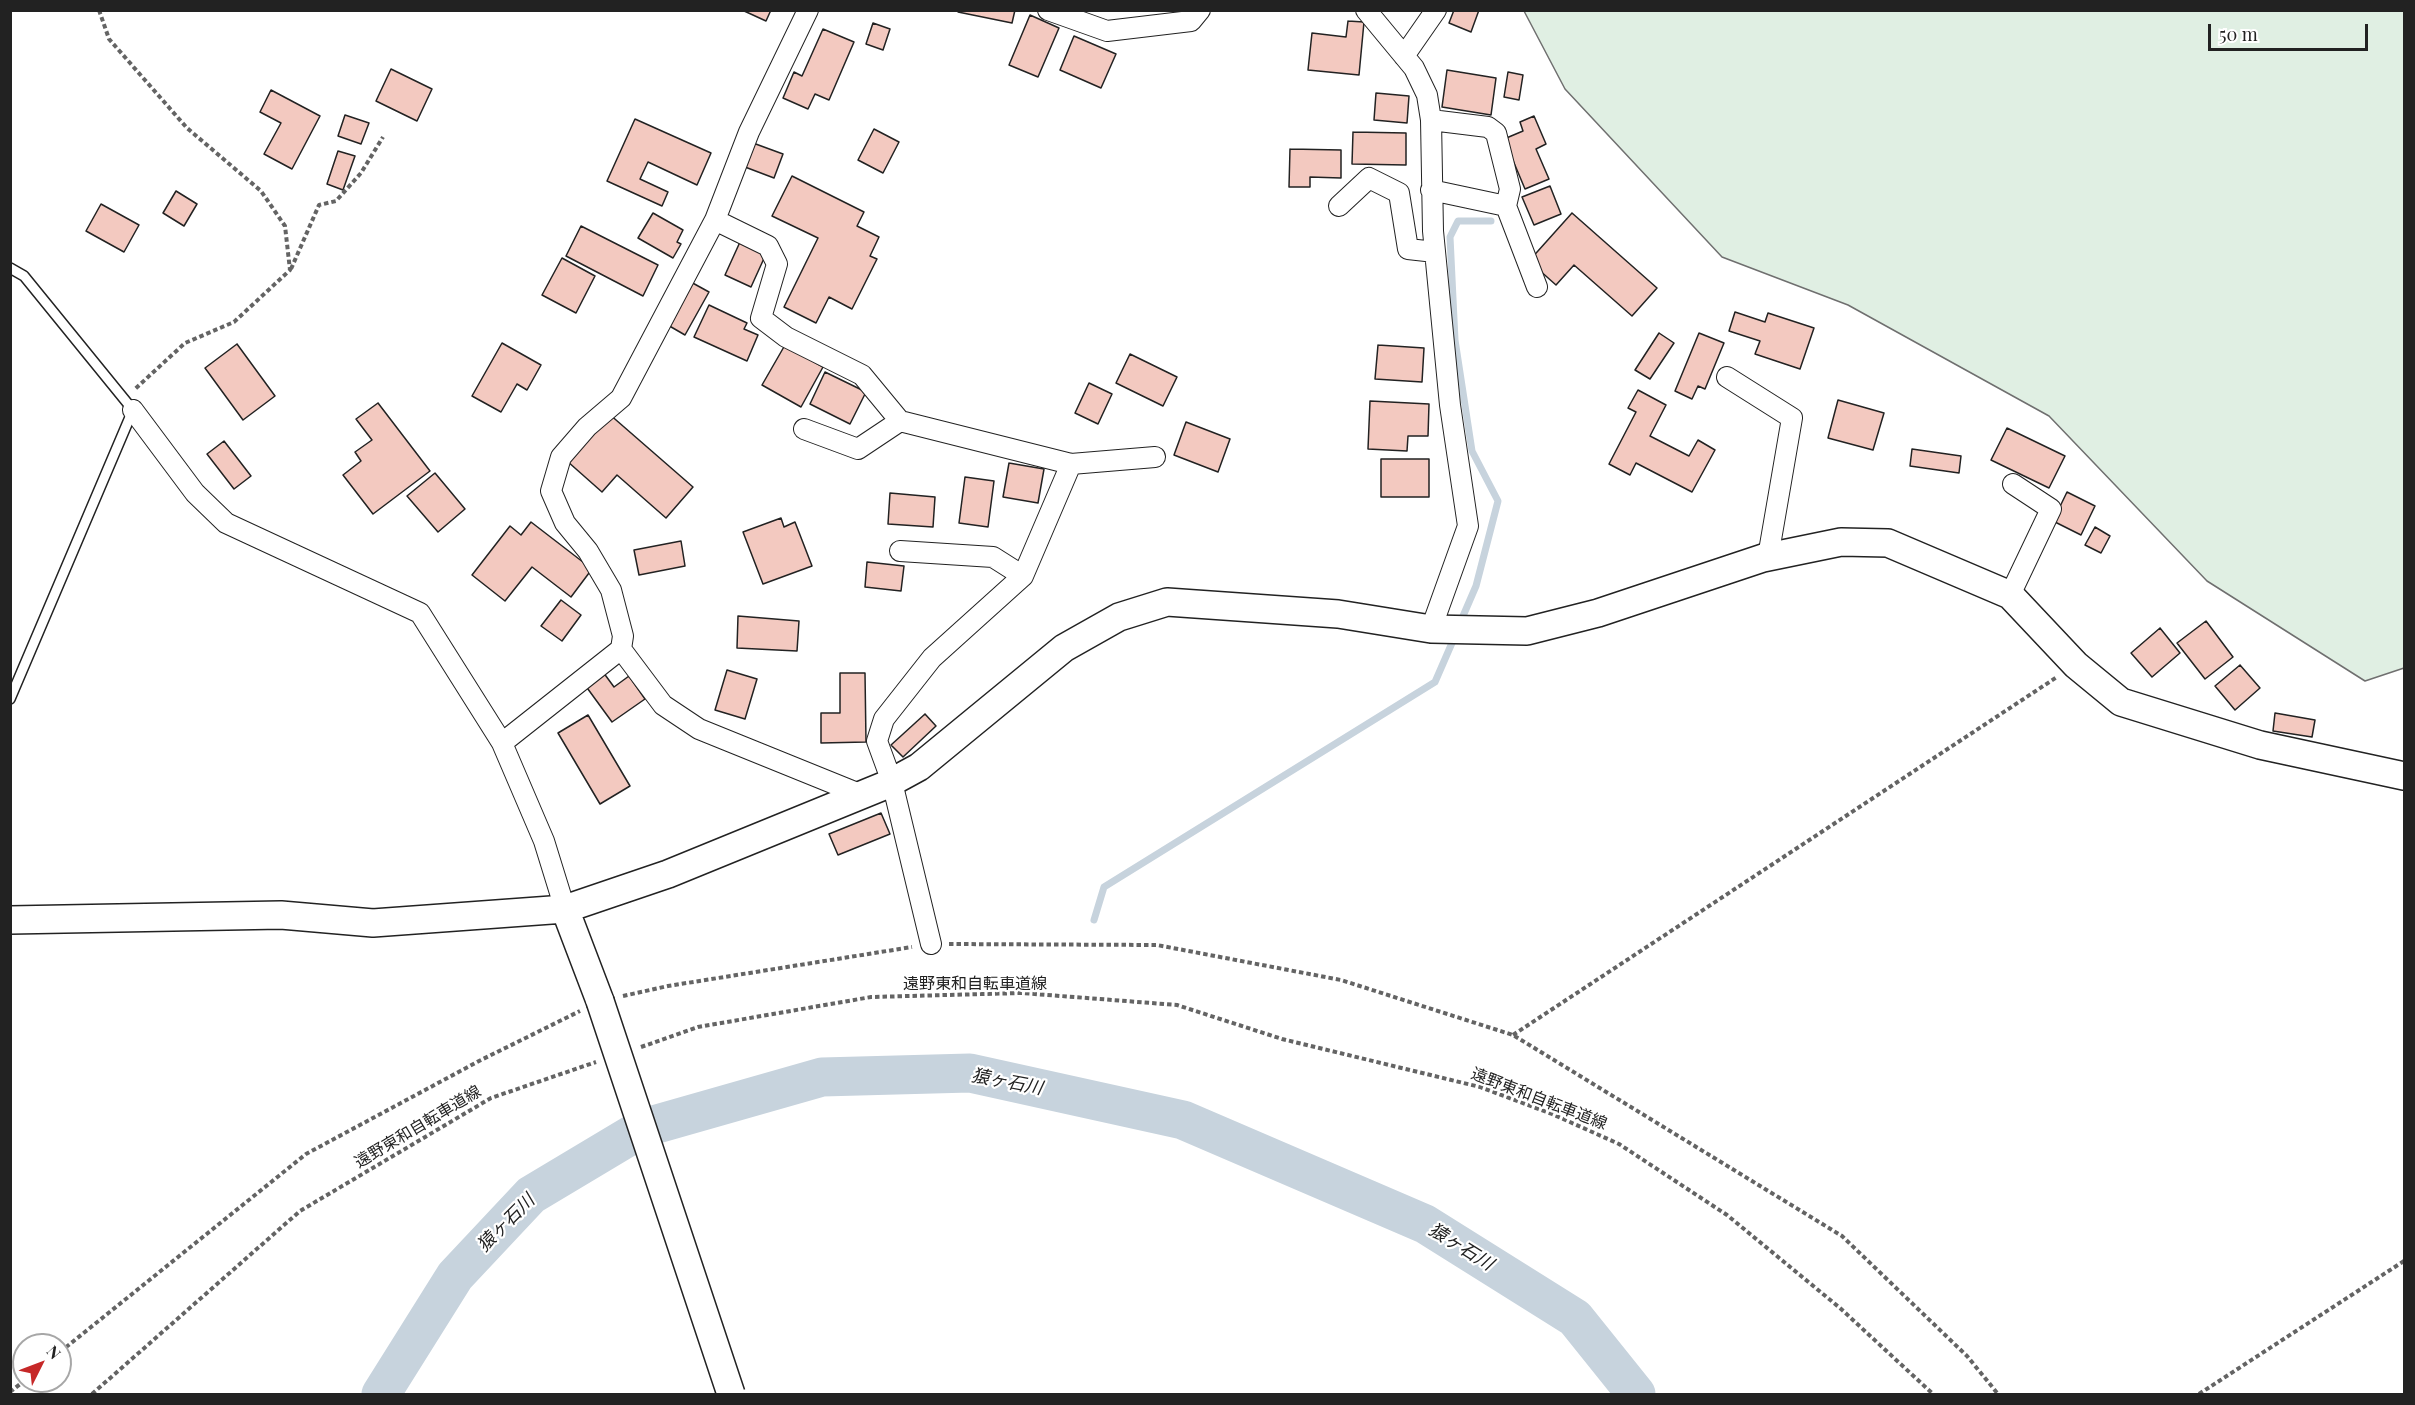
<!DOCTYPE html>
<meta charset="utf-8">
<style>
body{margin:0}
#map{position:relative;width:2415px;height:1405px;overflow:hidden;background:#fff;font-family:"Playfair Display",serif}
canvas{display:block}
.frame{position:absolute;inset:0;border:12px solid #222;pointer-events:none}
.north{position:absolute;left:12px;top:1333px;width:60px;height:60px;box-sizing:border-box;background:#fff;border:2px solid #a7a7a7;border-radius:50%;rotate:48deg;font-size:16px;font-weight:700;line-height:24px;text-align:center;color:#222}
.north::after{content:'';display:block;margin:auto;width:21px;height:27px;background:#c62828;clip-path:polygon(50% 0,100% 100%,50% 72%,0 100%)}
.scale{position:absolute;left:2208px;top:24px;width:160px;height:27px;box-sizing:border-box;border:3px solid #222;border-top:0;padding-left:8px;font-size:18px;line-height:21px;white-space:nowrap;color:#222;-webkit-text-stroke:4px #fff;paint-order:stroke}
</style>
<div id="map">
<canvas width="2415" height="1405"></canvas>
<div class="frame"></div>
<div class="north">N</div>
<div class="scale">50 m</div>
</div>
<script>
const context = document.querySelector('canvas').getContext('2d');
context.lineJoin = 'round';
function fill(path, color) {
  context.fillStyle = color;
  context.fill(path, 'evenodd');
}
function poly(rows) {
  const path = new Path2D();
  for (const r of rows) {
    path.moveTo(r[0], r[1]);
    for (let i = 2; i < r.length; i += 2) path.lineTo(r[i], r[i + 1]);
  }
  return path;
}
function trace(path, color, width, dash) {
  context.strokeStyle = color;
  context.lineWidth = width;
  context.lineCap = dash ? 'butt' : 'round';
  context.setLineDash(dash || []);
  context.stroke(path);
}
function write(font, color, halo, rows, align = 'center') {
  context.font = font + ' "Playfair Display","Noto Sans JP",serif';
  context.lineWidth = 4.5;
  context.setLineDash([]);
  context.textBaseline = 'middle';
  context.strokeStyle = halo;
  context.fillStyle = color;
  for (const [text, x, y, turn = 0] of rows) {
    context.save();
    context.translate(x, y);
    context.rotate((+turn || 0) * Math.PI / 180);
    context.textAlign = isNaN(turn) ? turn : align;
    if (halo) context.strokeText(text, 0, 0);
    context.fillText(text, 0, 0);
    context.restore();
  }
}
const green = poly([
 [1524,11,2404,11,2404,668,2365,681,2207,581,2049,416,1848,305,1722,257,1565,89,1524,11]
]);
fill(green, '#e0efe3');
trace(green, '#6f6f6f', 1.5);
trace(poly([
 [1460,623,1476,586,1498,501,1472,451,1455,340,1450,237,1458,221,1491,221],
 [1094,920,1104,887,1435,682,1455,636]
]), '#c7d3dd', 7);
trace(poly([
 [381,1394,455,1276,531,1195,643,1128,822,1077,970,1073,1183,1120,1425,1224,1575,1318,1636,1394]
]), '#c7d3dd', 39);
const building = poly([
 [742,10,771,10,766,21,742,10],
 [959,10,1015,10,1012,23,958,12,959,10],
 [1454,10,1479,10,1471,32,1449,23,1454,10],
 [1030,15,1059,28,1038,77,1009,65,1030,15],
 [1348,21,1364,22,1359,75,1308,70,1312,33,1346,37,1348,21],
 [873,23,890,29,883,50,866,44,873,23],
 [823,29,854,42,829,100,815,94,808,109,783,98,794,72,802,76,823,29],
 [1074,36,1116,54,1101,88,1060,70,1074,36],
 [391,69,432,89,417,121,376,101,391,69],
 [1447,70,1496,78,1491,115,1442,107,1447,70],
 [1508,72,1523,75,1519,100,1504,97,1508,72],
 [271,90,320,116,292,169,264,154,281,123,260,112,271,90],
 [1376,93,1409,96,1407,123,1374,120,1376,93],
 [345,115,369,123,361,144,338,136,345,115],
 [1534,116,1546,144,1536,149,1549,179,1525,189,1504,139,1523,131,1520,122,1534,116],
 [635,119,711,153,697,185,648,162,640,179,668,192,662,206,607,181,635,119],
 [874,129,899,142,883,173,858,160,874,129],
 [1353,132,1406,133,1406,165,1352,164,1353,132],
 [753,143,783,154,774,178,745,167,753,143],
 [1290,149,1341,150,1341,178,1310,177,1310,187,1289,187,1290,149],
 [338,151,355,156,343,190,327,184,338,151],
 [792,176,864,212,857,226,879,237,870,256,877,259,852,309,829,297,816,323,784,307,818,238,772,216,792,176],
 [1550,186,1561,214,1534,225,1522,197,1550,186],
 [176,191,197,204,184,226,163,213,176,191],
 [101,204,139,225,124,252,86,231,101,204],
 [653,213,683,230,677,242,681,244,673,258,638,238,653,213],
 [1572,213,1657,288,1632,316,1574,265,1556,285,1529,261,1572,213],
 [581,226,658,265,643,296,566,256,581,226],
 [740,242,766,254,751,287,725,275,740,242],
 [562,258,595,276,576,313,542,295,562,258],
 [689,281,709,292,685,335,666,324,689,281],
 [709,305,747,323,744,329,758,335,747,361,694,337,709,305],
 [1735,312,1765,322,1768,313,1814,328,1800,369,1755,354,1760,341,1729,331,1735,312],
 [1659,333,1674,343,1650,379,1635,370,1659,333],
 [1699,333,1724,343,1705,389,1698,386,1692,399,1675,391,1699,333],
 [502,343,541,365,527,390,517,384,501,412,472,396,502,343],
 [237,344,275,396,243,420,205,368,237,344],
 [785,345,823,367,801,407,762,385,785,345],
 [1378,345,1424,348,1422,382,1375,379,1378,345],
 [1130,354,1177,377,1163,406,1116,383,1130,354],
 [825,372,866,392,850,424,810,404,825,372],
 [1089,383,1112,394,1098,424,1075,413,1089,383],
 [1638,390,1666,405,1650,436,1689,456,1698,440,1715,450,1692,492,1636,463,1630,475,1609,464,1636,412,1628,408,1638,390],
 [1838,400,1884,413,1873,450,1828,438,1838,400],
 [1370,401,1429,404,1428,436,1408,436,1407,451,1368,449,1370,401],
 [378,403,430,471,373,514,343,475,361,461,355,452,372,440,356,419,378,403],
 [608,413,693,487,666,518,617,475,602,492,567,461,608,413],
 [1186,422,1230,439,1218,472,1174,455,1186,422],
 [2007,428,2065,456,2049,488,1991,460,2007,428],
 [224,441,251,476,234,489,207,454,224,441],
 [1912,449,1961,456,1959,473,1910,466,1912,449],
 [1381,459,1429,459,1429,497,1381,497,1381,459],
 [1009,463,1044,469,1038,503,1003,497,1009,463],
 [435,473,465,509,438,532,407,496,435,473],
 [965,477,994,481,988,527,959,523,965,477],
 [2067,492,2095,506,2081,535,2053,521,2067,492],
 [890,493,935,497,933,527,888,524,890,493],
 [781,518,784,527,795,522,812,566,763,584,743,532,781,518],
 [531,522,592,569,571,597,532,567,505,601,472,575,510,526,521,535,531,522],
 [2095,527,2110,536,2101,553,2085,545,2095,527],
 [681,541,685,566,639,575,634,550,681,541],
 [867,562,904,566,901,591,865,587,867,562],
 [561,600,581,615,562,641,541,626,561,600],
 [738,616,799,621,797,651,737,648,738,616],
 [2206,621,2233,657,2205,679,2177,643,2206,621],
 [2160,628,2180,653,2152,677,2131,653,2160,628],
 [2240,665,2260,688,2235,710,2215,686,2240,665],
 [727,670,757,679,745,719,715,710,727,670],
 [603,672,614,687,629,676,645,699,612,722,585,685,603,672],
 [840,673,865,673,866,742,821,743,821,713,840,713,840,673],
 [2275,713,2315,720,2312,737,2273,731,2275,713],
 [925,714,936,726,903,757,891,745,925,714],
 [588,715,630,786,600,804,558,733,588,715],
 [881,813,890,834,838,855,829,834,881,813]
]);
fill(building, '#f3c9c0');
trace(building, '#222', 1.5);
const lane = poly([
 [10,268,24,276,133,410,10,699]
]);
const street = poly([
 [808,10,749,132,715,220,621,398,587,427,561,457,551,491,565,523,588,551,611,590,623,636,621,649,663,705,699,729,862,795],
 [1048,10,1107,31,1191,21,1200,10],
 [1366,10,1414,68,1427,95,1431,120,1433,231,1450,405,1468,526,1431,629],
 [1404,56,1436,10],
 [1431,190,1506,206,1510,189,1496,133,1488,127,1431,120],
 [1339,206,1369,178,1399,193,1408,249,1435,252],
 [1506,206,1537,287],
 [715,220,768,246,777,264,761,318,786,337,862,375,900,421],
 [1727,377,1792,418,1768,557],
 [133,410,195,493,226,523,420,613,502,743,544,841,565,909],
 [804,429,858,449,900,421,1071,464],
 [900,551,993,557,1023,576],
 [2010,595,2051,509,2013,484],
 [502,743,621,649],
 [931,944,892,782,877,741,884,719,932,658,1023,576,1071,464,1155,457]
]);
const secondary = poly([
 [565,909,600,1001],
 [10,920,281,915,373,923,565,909,668,874,886,785,919,767,1064,648,1119,617,1167,602,1338,614,1431,629,1527,631,1598,613,1763,558,1841,542,1888,543,2010,595,2076,665,2121,702,2260,745,2404,776]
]);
trace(lane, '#222', 12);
trace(street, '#222', 22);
trace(secondary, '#222', 30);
trace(poly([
 [99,10,109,39,187,128,261,191,285,226,290,270,234,322,185,343,135,389],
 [291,269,319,205,336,201,361,173,383,137],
 [949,944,1157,945,1341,980,1513,1035,1842,1236,1967,1356,1998,1394],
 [623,996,668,986,912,947],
 [1513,1035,2057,677],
 [641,1047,698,1027,871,997,1022,993,1177,1005,1282,1039,1480,1087,1552,1114,1619,1144,1727,1215,1840,1308,1933,1394],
 [60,1352,306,1154,479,1061,580,1011],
 [10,1392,24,1381],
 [92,1394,300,1211,491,1098,596,1062],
 [2199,1394,2404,1261]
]), '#646464', 4, [4.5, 3]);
trace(lane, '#fff', 9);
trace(street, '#fff', 20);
trace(secondary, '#fff', 27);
const secondaryBridge = poly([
 [600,1001,731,1394]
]);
trace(secondaryBridge, '#222', 30, []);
trace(secondaryBridge, '#fff', 27);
write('16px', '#222', '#fff', [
 ["遠野東和自転車道線",975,984],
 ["遠野東和自転車道線",1539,1099,21],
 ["遠野東和自転車道線",418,1127,-31]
]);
write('italic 18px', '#222', '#fff', [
 ["猿ヶ石川",1007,1082,11],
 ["猿ヶ石川",506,1223,-45],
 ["猿ヶ石川",1461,1247,32]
]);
</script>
